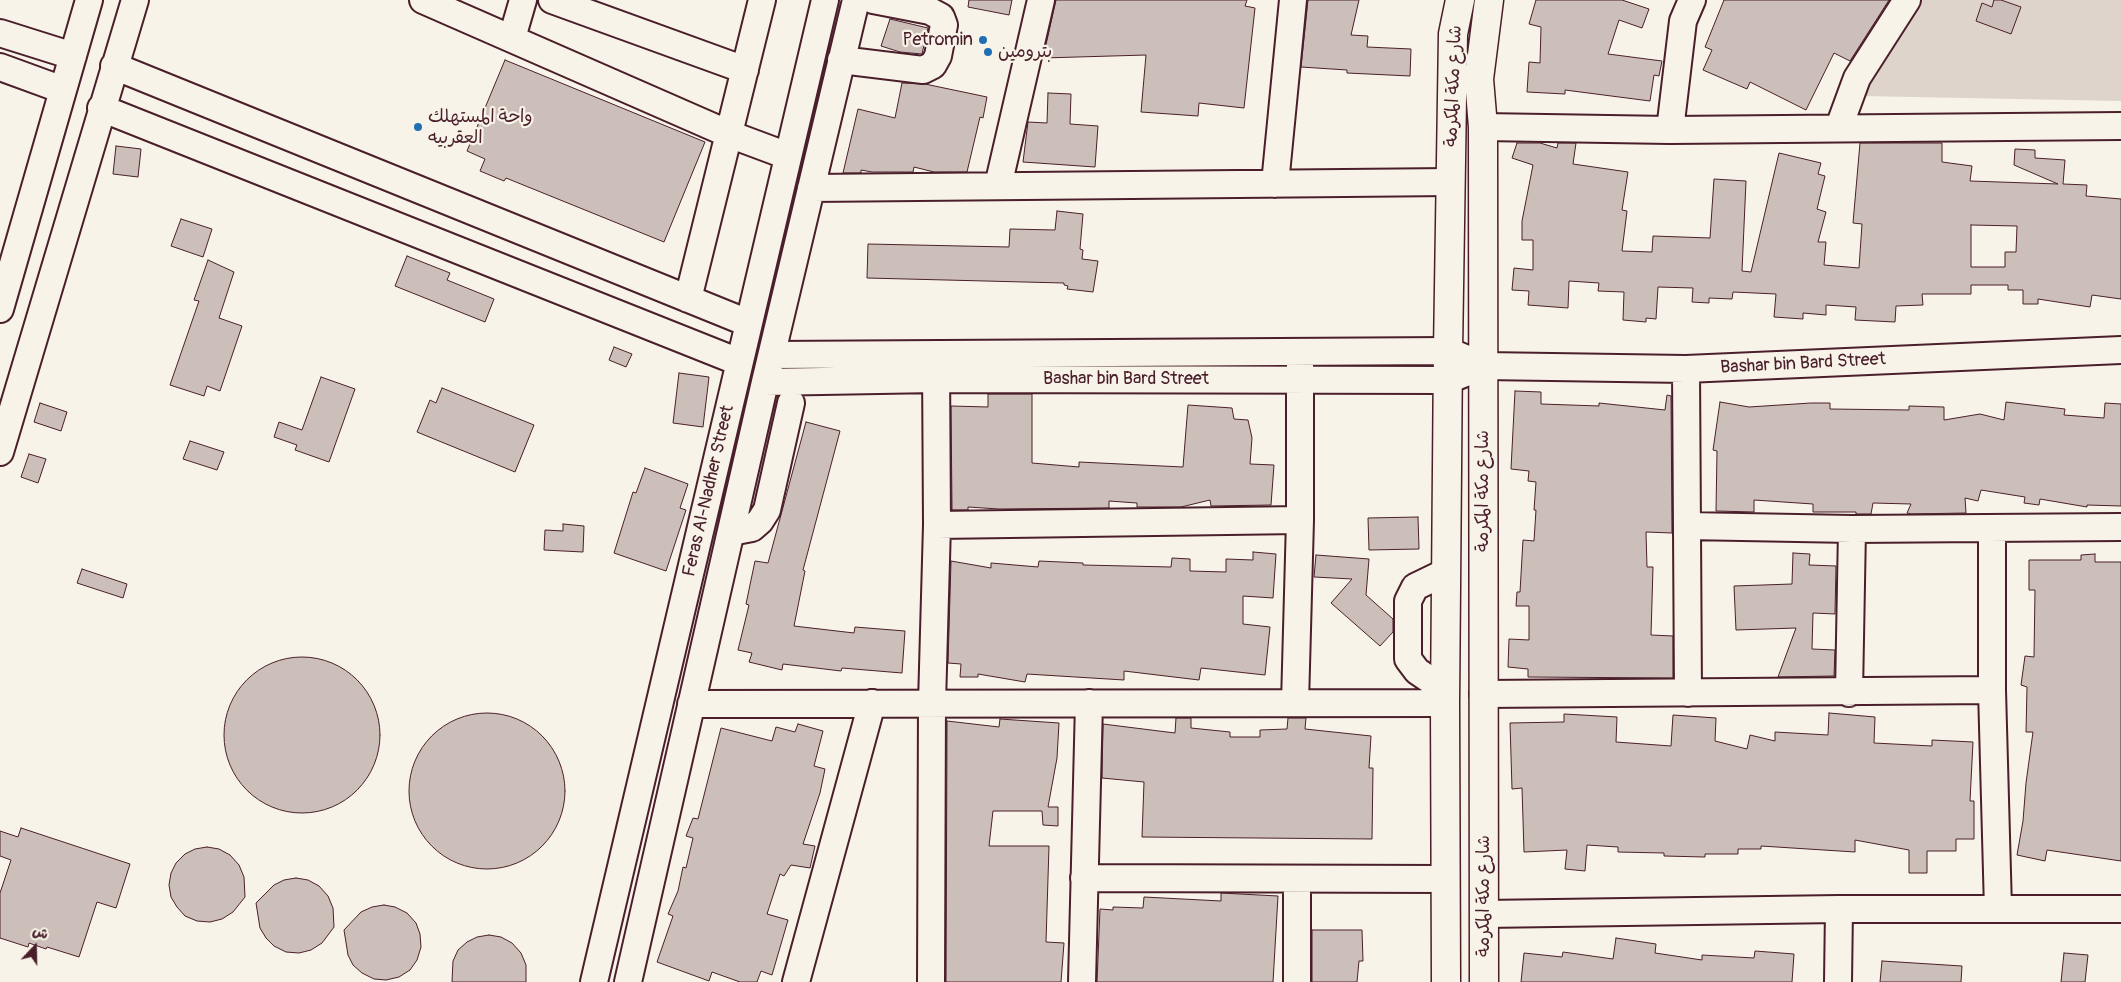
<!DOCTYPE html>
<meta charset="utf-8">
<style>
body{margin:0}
#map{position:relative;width:2121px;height:982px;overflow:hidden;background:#f7f3e8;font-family:Pangolin,"Playpen Sans Arabic",sans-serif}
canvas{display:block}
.north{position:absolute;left:10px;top:922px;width:50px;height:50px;-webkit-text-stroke:4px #f7f3e8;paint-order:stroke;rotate:21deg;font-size:14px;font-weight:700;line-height:20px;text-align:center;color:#4a1f2b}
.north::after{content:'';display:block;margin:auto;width:18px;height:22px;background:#4a1f2b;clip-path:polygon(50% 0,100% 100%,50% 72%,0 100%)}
</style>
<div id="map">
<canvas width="2121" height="982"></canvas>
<div class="north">ش</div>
</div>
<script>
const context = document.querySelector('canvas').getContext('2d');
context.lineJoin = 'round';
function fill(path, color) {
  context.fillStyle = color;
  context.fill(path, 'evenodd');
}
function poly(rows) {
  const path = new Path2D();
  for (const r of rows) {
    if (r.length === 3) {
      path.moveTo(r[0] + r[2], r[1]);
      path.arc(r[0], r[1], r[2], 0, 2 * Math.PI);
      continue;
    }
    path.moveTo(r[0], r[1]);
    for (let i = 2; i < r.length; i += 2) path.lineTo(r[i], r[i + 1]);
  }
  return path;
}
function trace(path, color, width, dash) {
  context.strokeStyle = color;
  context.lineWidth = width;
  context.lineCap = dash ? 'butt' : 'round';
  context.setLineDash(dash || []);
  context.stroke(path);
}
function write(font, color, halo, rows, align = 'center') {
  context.font = font + ' Pangolin,"Playpen Sans Arabic",sans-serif';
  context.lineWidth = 4.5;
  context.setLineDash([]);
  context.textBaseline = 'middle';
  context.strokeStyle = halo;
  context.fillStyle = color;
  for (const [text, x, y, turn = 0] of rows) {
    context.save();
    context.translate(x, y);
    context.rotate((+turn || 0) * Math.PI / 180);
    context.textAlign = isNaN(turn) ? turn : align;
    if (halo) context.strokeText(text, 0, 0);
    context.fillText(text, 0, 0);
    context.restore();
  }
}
fill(poly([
 [1920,0,2121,0,2121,101,1861,96]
]), '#ded4cc');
const building = poly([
 [969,0,1012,0,1009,15,968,7,969,0],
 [1056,0,1247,0,1245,6,1255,8,1244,108,1199,103,1198,116,1141,112,1146,55,1043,58,1056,0],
 [1308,0,1359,0,1351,35,1368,36,1367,47,1411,49,1410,76,1347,73,1347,70,1301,67,1308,0],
 [1536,0,1622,0,1649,9,1642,28,1619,20,1608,54,1662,61,1659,76,1654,75,1650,101,1565,90,1565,94,1527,92,1529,62,1540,63,1541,27,1529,24,1536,0],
 [1724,0,1889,0,1850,61,1834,53,1806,110,1750,82,1747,89,1703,70,1712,50,1705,47,1724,0],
 [1994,0,2001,0,2021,7,2011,34,1976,21,1982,3,1992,7,1994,0],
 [890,19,928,28,922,54,900,52,881,46,890,19],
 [505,60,705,142,664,242,506,178,504,181,480,171,485,159,467,151,505,60],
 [902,83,925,84,987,97,983,118,980,117,967,172,934,172,914,167,913,172,872,172,861,170,861,173,843,173,858,109,895,118,902,83],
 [1048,93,1071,94,1070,124,1098,126,1095,167,1023,162,1028,122,1047,123,1048,93],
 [1517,143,1540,143,1557,148,1558,143,1576,143,1573,164,1628,172,1622,210,1627,211,1622,251,1652,252,1653,236,1710,238,1714,179,1746,181,1742,271,1751,272,1779,153,1821,163,1818,174,1825,176,1817,209,1826,212,1818,242,1826,242,1824,265,1859,268,1862,224,1853,223,1860,143,1942,143,1942,162,1972,166,1970,181,2058,184,2014,165,2015,149,2035,150,2035,158,2065,160,2063,184,2087,185,2086,196,2121,199,2121,299,2092,295,2090,307,2038,299,2038,304,2023,304,2023,290,2008,290,2008,285,1971,285,1971,294,1922,294,1923,305,1896,306,1895,322,1855,320,1856,307,1826,305,1826,315,1803,313,1803,319,1774,317,1776,294,1733,292,1732,299,1709,298,1709,303,1692,302,1693,288,1658,287,1656,319,1646,318,1646,322,1623,320,1624,292,1598,291,1599,283,1569,281,1568,308,1528,305,1529,291,1512,290,1514,268,1533,270,1533,240,1522,240,1522,221,1533,165,1512,158,1517,143],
 [1971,225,2017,226,2016,252,2005,252,2005,267,1971,267,1971,225],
 [116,146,141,149,138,177,113,174,116,146],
 [1057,211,1083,214,1080,249,1083,250,1082,259,1098,261,1093,292,1067,289,1068,286,1064,285,1064,283,867,278,868,244,1009,247,1010,229,1055,230,1057,211],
 [181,219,212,229,203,257,171,246,181,219],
 [407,256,450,273,447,280,494,299,485,322,395,286,407,256],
 [208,260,234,272,219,318,242,326,220,391,207,386,204,396,170,385,199,301,194,300,208,260],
 [614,347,632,354,626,367,609,360,614,347],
 [679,373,709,377,703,427,673,423,679,373],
 [321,377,355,389,329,462,295,450,297,445,274,437,279,422,302,430,321,377],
 [442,388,534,425,515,472,417,432,430,400,436,403,442,388],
 [1515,391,1541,392,1541,404,1599,406,1599,403,1665,410,1667,395,1671,396,1672,533,1646,532,1647,567,1653,567,1651,635,1673,636,1673,678,1528,677,1528,669,1508,667,1509,639,1529,640,1529,606,1516,606,1517,592,1520,592,1523,540,1534,541,1536,510,1534,510,1536,482,1528,481,1529,471,1511,469,1515,391],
 [988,394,1032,394,1032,463,1079,467,1079,462,1183,467,1188,405,1232,408,1234,419,1248,420,1252,438,1250,464,1274,465,1271,505,1211,506,1210,500,1181,507,1137,507,1137,503,1109,501,1109,508,999,509,968,507,968,510,952,510,951,406,988,407,988,394],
 [1720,402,1749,407,1811,403,1830,403,1830,409,1909,410,1909,406,1944,407,1944,420,1980,414,2004,420,2006,402,2065,409,2064,415,2104,418,2105,403,2121,404,2121,506,2087,505,2087,507,2040,499,2039,505,2024,503,2025,497,1981,490,1978,501,1965,498,1966,513,1911,514,1907,513,1911,504,1873,503,1871,514,1856,514,1856,512,1813,512,1813,504,1754,500,1754,512,1716,511,1717,451,1713,450,1720,402],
 [40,403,67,412,61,431,34,422,40,403],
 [806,422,840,431,803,570,805,571,794,626,854,633,855,627,905,631,902,673,842,668,841,671,783,664,782,670,749,662,752,653,738,650,749,605,746,604,755,561,768,563,806,422],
 [190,441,224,452,217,470,183,459,190,441],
 [29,454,46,459,38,483,21,477,29,454],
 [645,468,688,484,680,508,686,510,666,571,614,553,633,492,636,493,645,468],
 [1418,517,1419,549,1369,550,1368,518,1418,517],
 [563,524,584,526,583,552,544,550,545,530,563,531,563,524],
 [1253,552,1276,554,1273,598,1243,596,1243,624,1270,627,1265,675,1201,668,1199,680,1124,671,1124,680,1027,674,1025,682,978,674,978,677,960,677,961,664,948,663,951,561,991,568,991,563,1038,567,1039,561,1083,563,1083,565,1171,567,1172,558,1190,559,1190,571,1226,572,1226,559,1253,560,1253,552],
 [1793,553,1810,554,1809,565,1836,566,1835,614,1813,613,1812,649,1835,650,1834,676,1778,677,1796,628,1736,630,1734,586,1792,584,1793,553],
 [2095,554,2095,562,2121,562,2121,861,2047,850,2045,861,2017,855,2023,821,2026,783,2033,732,2026,732,2027,687,2021,685,2025,656,2034,657,2035,590,2029,590,2029,560,2081,560,2081,555,2095,554],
 [1316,555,1369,559,1366,595,1393,619,1393,632,1380,646,1331,603,1352,579,1314,577,1316,555],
 [82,569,127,584,123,598,77,583,82,569],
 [302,735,78],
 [1829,713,1875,717,1874,743,1932,746,1932,740,1973,742,1970,801,1974,801,1974,839,1956,839,1956,851,1927,851,1927,873,1909,873,1909,850,1855,840,1855,852,1761,846,1761,849,1738,849,1738,854,1705,854,1705,857,1664,856,1664,853,1618,852,1618,847,1587,845,1585,871,1565,869,1567,850,1524,852,1522,788,1512,789,1510,723,1564,722,1564,714,1617,717,1616,742,1671,746,1673,715,1716,718,1715,741,1747,749,1750,735,1775,741,1775,732,1828,735,1829,713],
 [487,791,78],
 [1176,718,1191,718,1191,728,1230,732,1230,737,1260,737,1260,730,1287,729,1288,718,1306,718,1305,729,1371,736,1369,768,1373,768,1372,839,1142,837,1144,782,1102,778,1103,724,1175,733,1176,718],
 [1000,719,1059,723,1057,758,1048,807,1058,807,1058,826,1043,825,1042,811,993,811,989,846,1049,846,1046,942,1064,943,1061,982,946,982,947,721,999,727,1000,719],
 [798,724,823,731,814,766,825,769,820,793,803,844,815,846,810,868,791,865,784,876,780,874,767,914,788,920,772,975,761,971,757,982,740,982,712,972,709,981,657,962,673,916,668,914,678,891,683,867,686,868,693,838,686,836,693,818,698,819,721,728,772,741,776,727,795,732,798,724],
 [21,828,130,864,116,908,97,902,79,957,47,947,46,949,29,943,28,947,0,938,0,893,11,860,0,856,0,831,18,837,21,828],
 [207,847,219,849,230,855,239,865,244,877,245,897,233,912,222,919,210,922,197,921,185,916,177,907,171,897,169,885,171,873,176,863,185,854,195,849,207,847],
 [296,878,308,880,319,886,328,896,333,908,334,927,322,943,311,950,299,953,286,952,274,946,266,938,260,928,256,903,274,885,284,880,296,878],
 [1221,893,1278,896,1273,982,1097,982,1100,909,1113,910,1113,907,1143,908,1144,897,1221,901,1221,893],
 [384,905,395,907,407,913,416,923,420,934,421,947,417,960,410,970,399,977,386,980,374,979,362,973,353,965,348,955,344,930,361,912,372,907,384,905],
 [1312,930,1362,930,1363,961,1359,961,1357,982,1312,982,1312,930],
 [489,935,501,937,512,943,521,953,526,965,526,982,452,982,453,961,458,950,467,942,477,937,489,935],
 [1616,938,1656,944,1655,953,1702,960,1702,955,1754,958,1755,951,1794,954,1792,982,1521,982,1524,953,1562,957,1563,952,1613,959,1616,938],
 [2064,953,2088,955,2085,982,2061,982,2064,953],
 [1882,961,1962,966,1961,982,1880,982,1882,961]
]);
fill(building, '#ccbfb9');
trace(building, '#4a1f2b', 1);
const minor = poly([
 [423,0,729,134,788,156],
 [552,0,745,70],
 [0,33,73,56],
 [512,38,523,0],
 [841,60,923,70,933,65,938,56,944,25,941,17,930,11,873,0],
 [114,66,748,323],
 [0,67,63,90],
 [101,108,739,362],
 [1483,127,1670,130,2121,126],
 [1839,127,1857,78,1907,0],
 [1670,130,1683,21,1692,0],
 [1275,184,1293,0],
 [998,186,1041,0],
 [811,188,1451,182],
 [688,299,762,0],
 [0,309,89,0],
 [772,355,1448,351,1484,366,1686,369,2121,350],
 [1686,369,1688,693],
 [765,382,936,379,1448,380,1468,372],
 [0,452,135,0],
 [937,525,1300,520],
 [1687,526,1852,529,2121,527],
 [1992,529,1992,690,1998,909],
 [731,532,752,528,760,521,767,510,791,403],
 [1445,690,1417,671,1408,659,1408,601,1415,587,1446,572],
 [1849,693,1852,529],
 [1483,694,1992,690],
 [1295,703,1300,520,1300,363],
 [691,704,1445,703],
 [1084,878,1445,879],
 [1484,914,1839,909,2121,909],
 [594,982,825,0],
 [628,982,765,382,856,0],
 [796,982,872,703],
 [931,982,932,703,937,525,936,362],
 [1082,982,1089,703],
 [1297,982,1297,879],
 [1838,982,1839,909]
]);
const major = poly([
 [1446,982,1445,703,1448,351,1453,34,1460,0],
 [1484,982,1483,127,1479,79,1489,0]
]);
trace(minor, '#4a1f2b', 30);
trace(major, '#4a1f2b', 31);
trace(minor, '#f7f3e8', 26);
trace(major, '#f7f3e8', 28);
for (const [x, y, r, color] of [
 [983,40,5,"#1f6fb2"],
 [988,52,5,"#1f6fb2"],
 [418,127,5,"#1f6fb2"]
]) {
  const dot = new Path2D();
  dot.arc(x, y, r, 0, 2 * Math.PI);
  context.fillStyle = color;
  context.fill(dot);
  trace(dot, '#f7f3e8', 2);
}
write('18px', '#4a1f2b', '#f7f3e8', [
 ["Petromin",973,40,"right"],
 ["بترومين",998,52],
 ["واحة المستهلك",428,117],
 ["العقربيه",428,138]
], 'left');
write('18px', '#4a1f2b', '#f7f3e8', [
 ["شارع مكة المكرمة",1454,86,-88],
 ["Bashar bin Bard Street",1803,364,-3],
 ["Bashar bin Bard Street",1126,379],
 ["Feras Al-Nadher Street",709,491,-77],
 ["شارع مكة المكرمة",1483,491,-90],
 ["شارع مكة المكرمة",1484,896,-90]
]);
</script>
